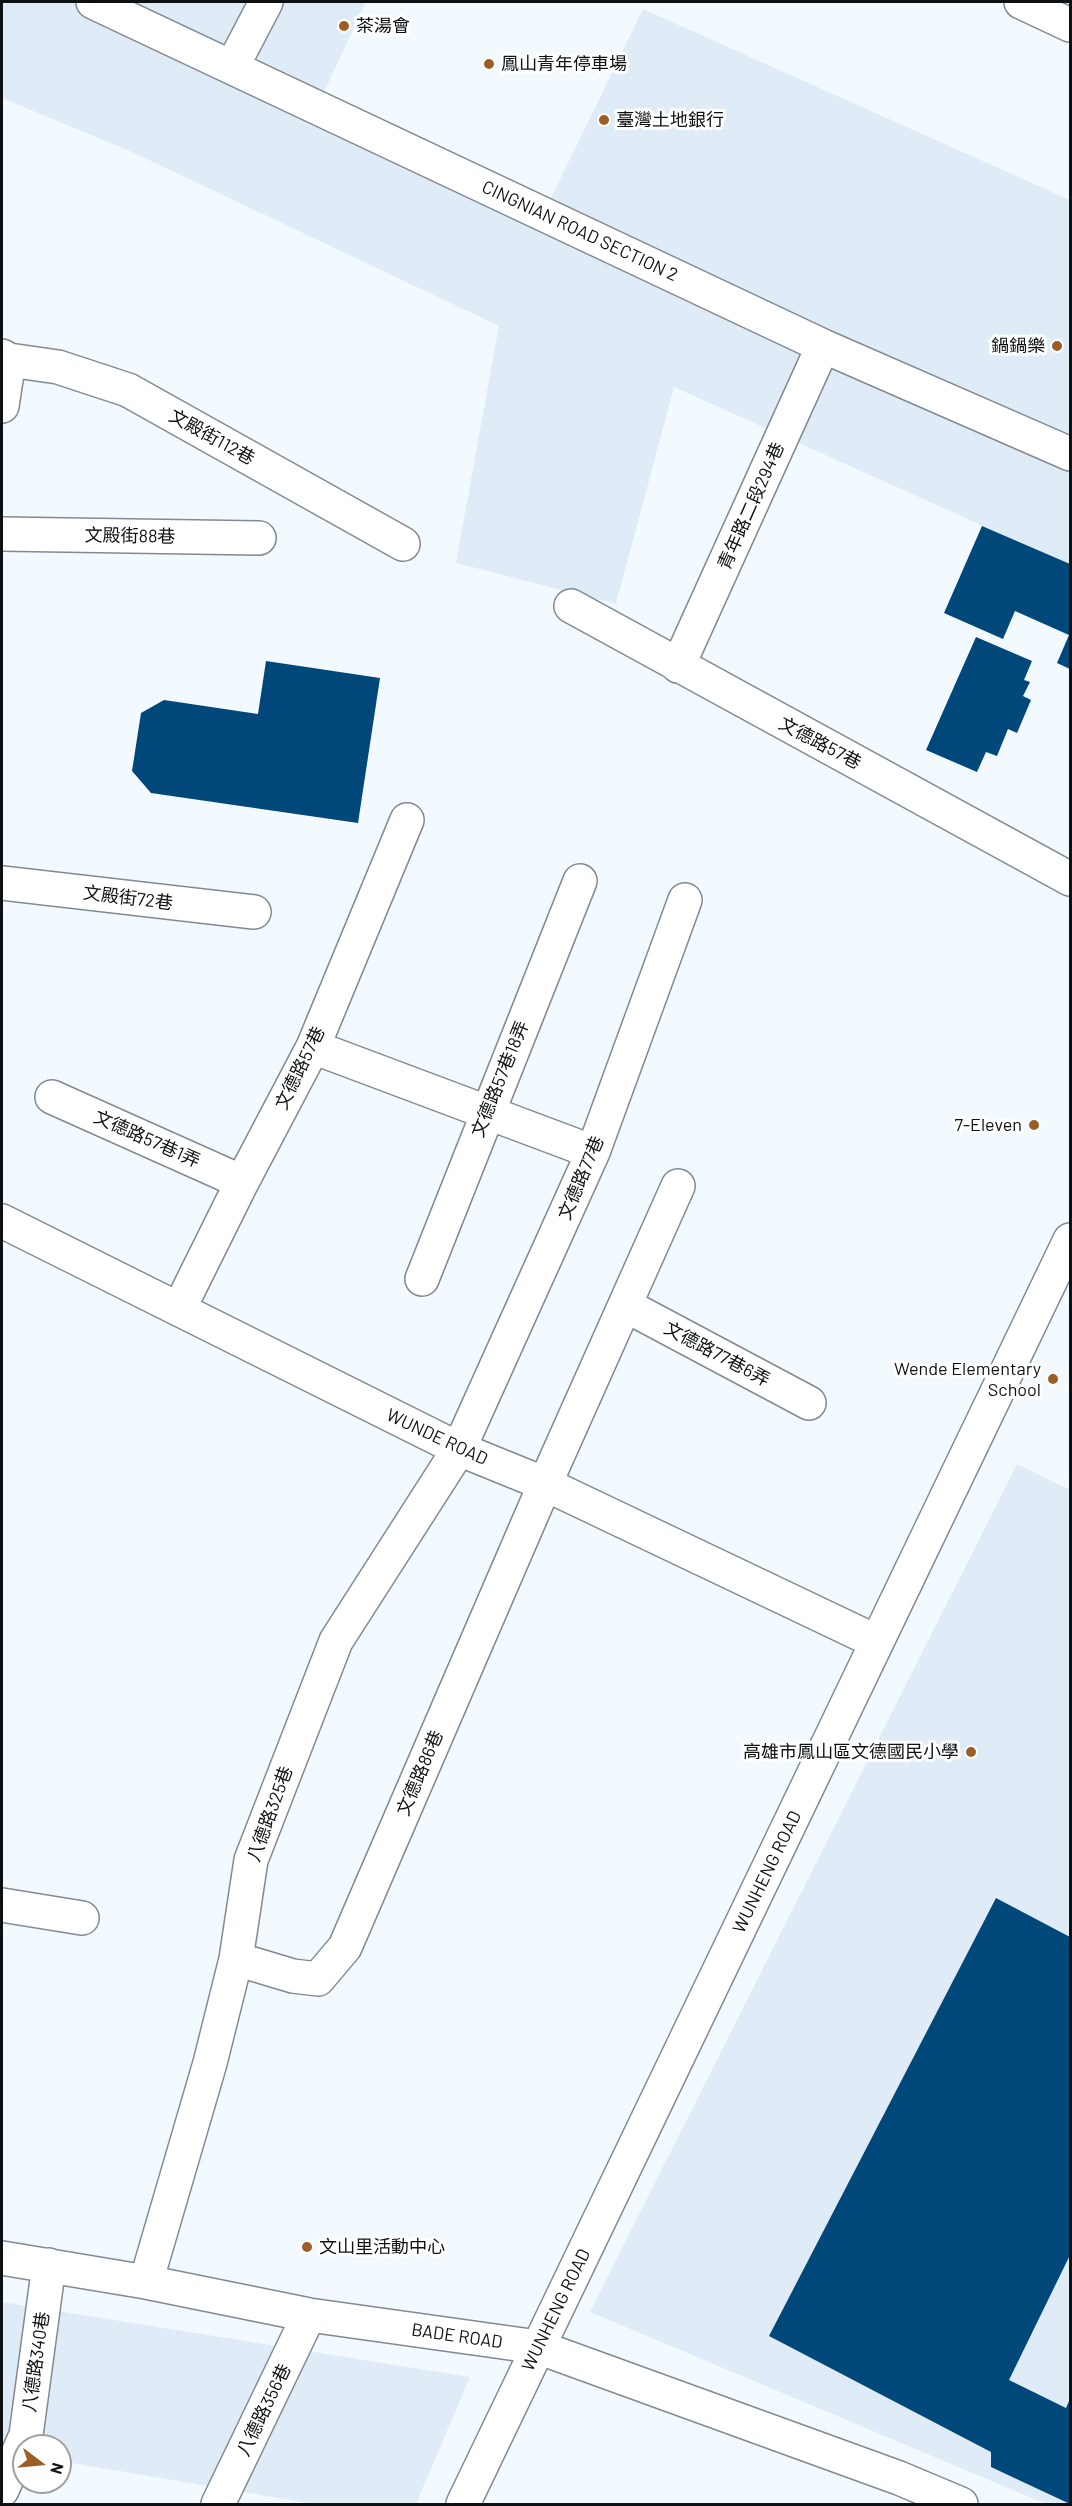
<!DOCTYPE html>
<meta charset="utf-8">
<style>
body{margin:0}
#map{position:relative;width:1072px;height:2506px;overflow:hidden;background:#f2f9ff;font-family:Barlow,sans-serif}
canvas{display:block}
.frame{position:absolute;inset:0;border:3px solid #0d1114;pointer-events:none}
.north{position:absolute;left:12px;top:2434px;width:60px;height:60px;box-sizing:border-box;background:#fff;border:2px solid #9ea0a1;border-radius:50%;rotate:106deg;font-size:16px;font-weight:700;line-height:24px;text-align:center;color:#0d1114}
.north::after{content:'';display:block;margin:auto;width:21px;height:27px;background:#9d5d27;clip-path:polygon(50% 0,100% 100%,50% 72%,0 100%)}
</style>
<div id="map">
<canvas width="1072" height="2506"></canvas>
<div class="frame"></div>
<div class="north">N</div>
</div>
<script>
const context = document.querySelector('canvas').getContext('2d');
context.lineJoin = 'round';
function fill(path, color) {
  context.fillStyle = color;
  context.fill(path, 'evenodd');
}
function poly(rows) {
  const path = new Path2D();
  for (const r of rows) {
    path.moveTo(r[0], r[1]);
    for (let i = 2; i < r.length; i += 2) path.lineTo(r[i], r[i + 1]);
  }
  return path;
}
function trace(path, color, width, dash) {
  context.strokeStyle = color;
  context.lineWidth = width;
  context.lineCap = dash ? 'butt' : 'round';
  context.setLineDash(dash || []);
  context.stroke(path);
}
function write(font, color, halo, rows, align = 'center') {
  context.font = font + ' Barlow,"Noto Sans TC",sans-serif';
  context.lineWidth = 6;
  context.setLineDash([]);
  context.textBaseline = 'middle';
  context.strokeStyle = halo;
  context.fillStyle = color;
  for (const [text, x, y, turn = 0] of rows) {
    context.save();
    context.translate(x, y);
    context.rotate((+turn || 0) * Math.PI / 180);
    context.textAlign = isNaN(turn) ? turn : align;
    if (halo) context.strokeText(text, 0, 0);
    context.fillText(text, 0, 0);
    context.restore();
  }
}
fill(poly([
 [2,2,366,2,321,98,547,206,643,9,1070,200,1070,565,674,387,616,604,456,563,499,326,132,152,2,98],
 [1017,1464,1070,1490,1070,2504,1046,2504,590,2312],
 [2,2302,470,2377,416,2504,314,2504,60,2461,60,2446,24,2446,2,2451]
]), '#dfecf7');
fill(poly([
 [982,526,1070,564,1070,669,1057,663,1069,635,1015,611,1003,639,944,613],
 [976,637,1032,661,1024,680,1030,682,1023,696,1031,700,1017,733,1008,729,997,756,986,752,977,772,926,750],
 [266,661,380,678,358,823,151,793,132,771,141,713,164,700,258,714],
 [996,1898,1070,1937,1070,2255,1009,2380,1066,2408,1070,2399,1070,2504,991,2467,991,2452,769,2336]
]), '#004879');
const minor = poly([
 [93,2,823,346,1070,454],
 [1021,2,1070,25],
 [232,67,266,2],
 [2,356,9,360,58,367,128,390,403,544],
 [2,406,9,360],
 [2,534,259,538],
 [571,606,1070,879],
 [678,666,823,346],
 [2,883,254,912],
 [313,1047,593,1152],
 [52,1097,242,1182],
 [2,1221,459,1449,545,1484,877,1642],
 [422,1279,580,881],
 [625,1305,809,1403],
 [179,1309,242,1182,313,1047,407,820],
 [2,1905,82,1918],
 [236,1959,293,1976,318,1979,345,1947,545,1484,678,1186],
 [2,2258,146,2282,309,2315,538,2347,899,2478,961,2504],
 [146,2282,210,2063,236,1959,251,1860,336,1641,459,1449,593,1152,685,900],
 [2,2490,26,2435,49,2265],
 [218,2504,309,2315],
 [463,2504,1070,1240]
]);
trace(minor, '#818a93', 36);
trace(minor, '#fff', 33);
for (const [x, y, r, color] of [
 [344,26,6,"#9d5d27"],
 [489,64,6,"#9d5d27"],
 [604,120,6,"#9d5d27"],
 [1057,346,6,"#9d5d27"],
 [1034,1125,6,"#9d5d27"],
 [1053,1379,6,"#9d5d27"],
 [971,1752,6,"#9d5d27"],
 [307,2247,6,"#9d5d27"]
]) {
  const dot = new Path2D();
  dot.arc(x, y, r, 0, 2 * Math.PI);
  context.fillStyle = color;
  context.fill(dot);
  trace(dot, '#fff', 2);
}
write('18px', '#0d1114', '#fff', [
 ["茶湯會",356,26],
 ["鳳山青年停車場",501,64],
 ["臺灣土地銀行",616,120],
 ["鍋鍋樂",1045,346,"right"],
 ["7-Eleven",1022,1125,"right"],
 ["Wende Elementary",1041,1369,"right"],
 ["School",1041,1390,"right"],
 ["高雄市鳳山區文德國民小學",959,1752,"right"],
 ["文山里活動中心",319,2247]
], 'left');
write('18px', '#0d1114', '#fff', [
 ["CINGNIAN ROAD SECTION 2",580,231,25],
 ["文殿街112巷",212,437,29],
 ["青年路二段294巷",751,506,-66],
 ["文殿街88巷",130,536,1],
 ["文德路57巷",820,743,28],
 ["文殿街72巷",128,898,7],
 ["文德路57巷",300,1068,-64],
 ["文德路57巷18弄",500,1079,-68],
 ["文德路57巷1弄",147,1139,24],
 ["文德路77巷",581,1178,-67],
 ["文德路77巷6弄",717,1354,28],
 ["WUNDE ROAD",437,1437,25],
 ["文德路86巷",420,1773,-67],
 ["八德路325巷",270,1814,-70],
 ["WUNHENG ROAD",767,1872,-64],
 ["WUNHENG ROAD",556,2310,-64],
 ["BADE ROAD",457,2336,8],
 ["八德路340巷",36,2362,-82],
 ["八德路356巷",264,2410,-64]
]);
</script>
